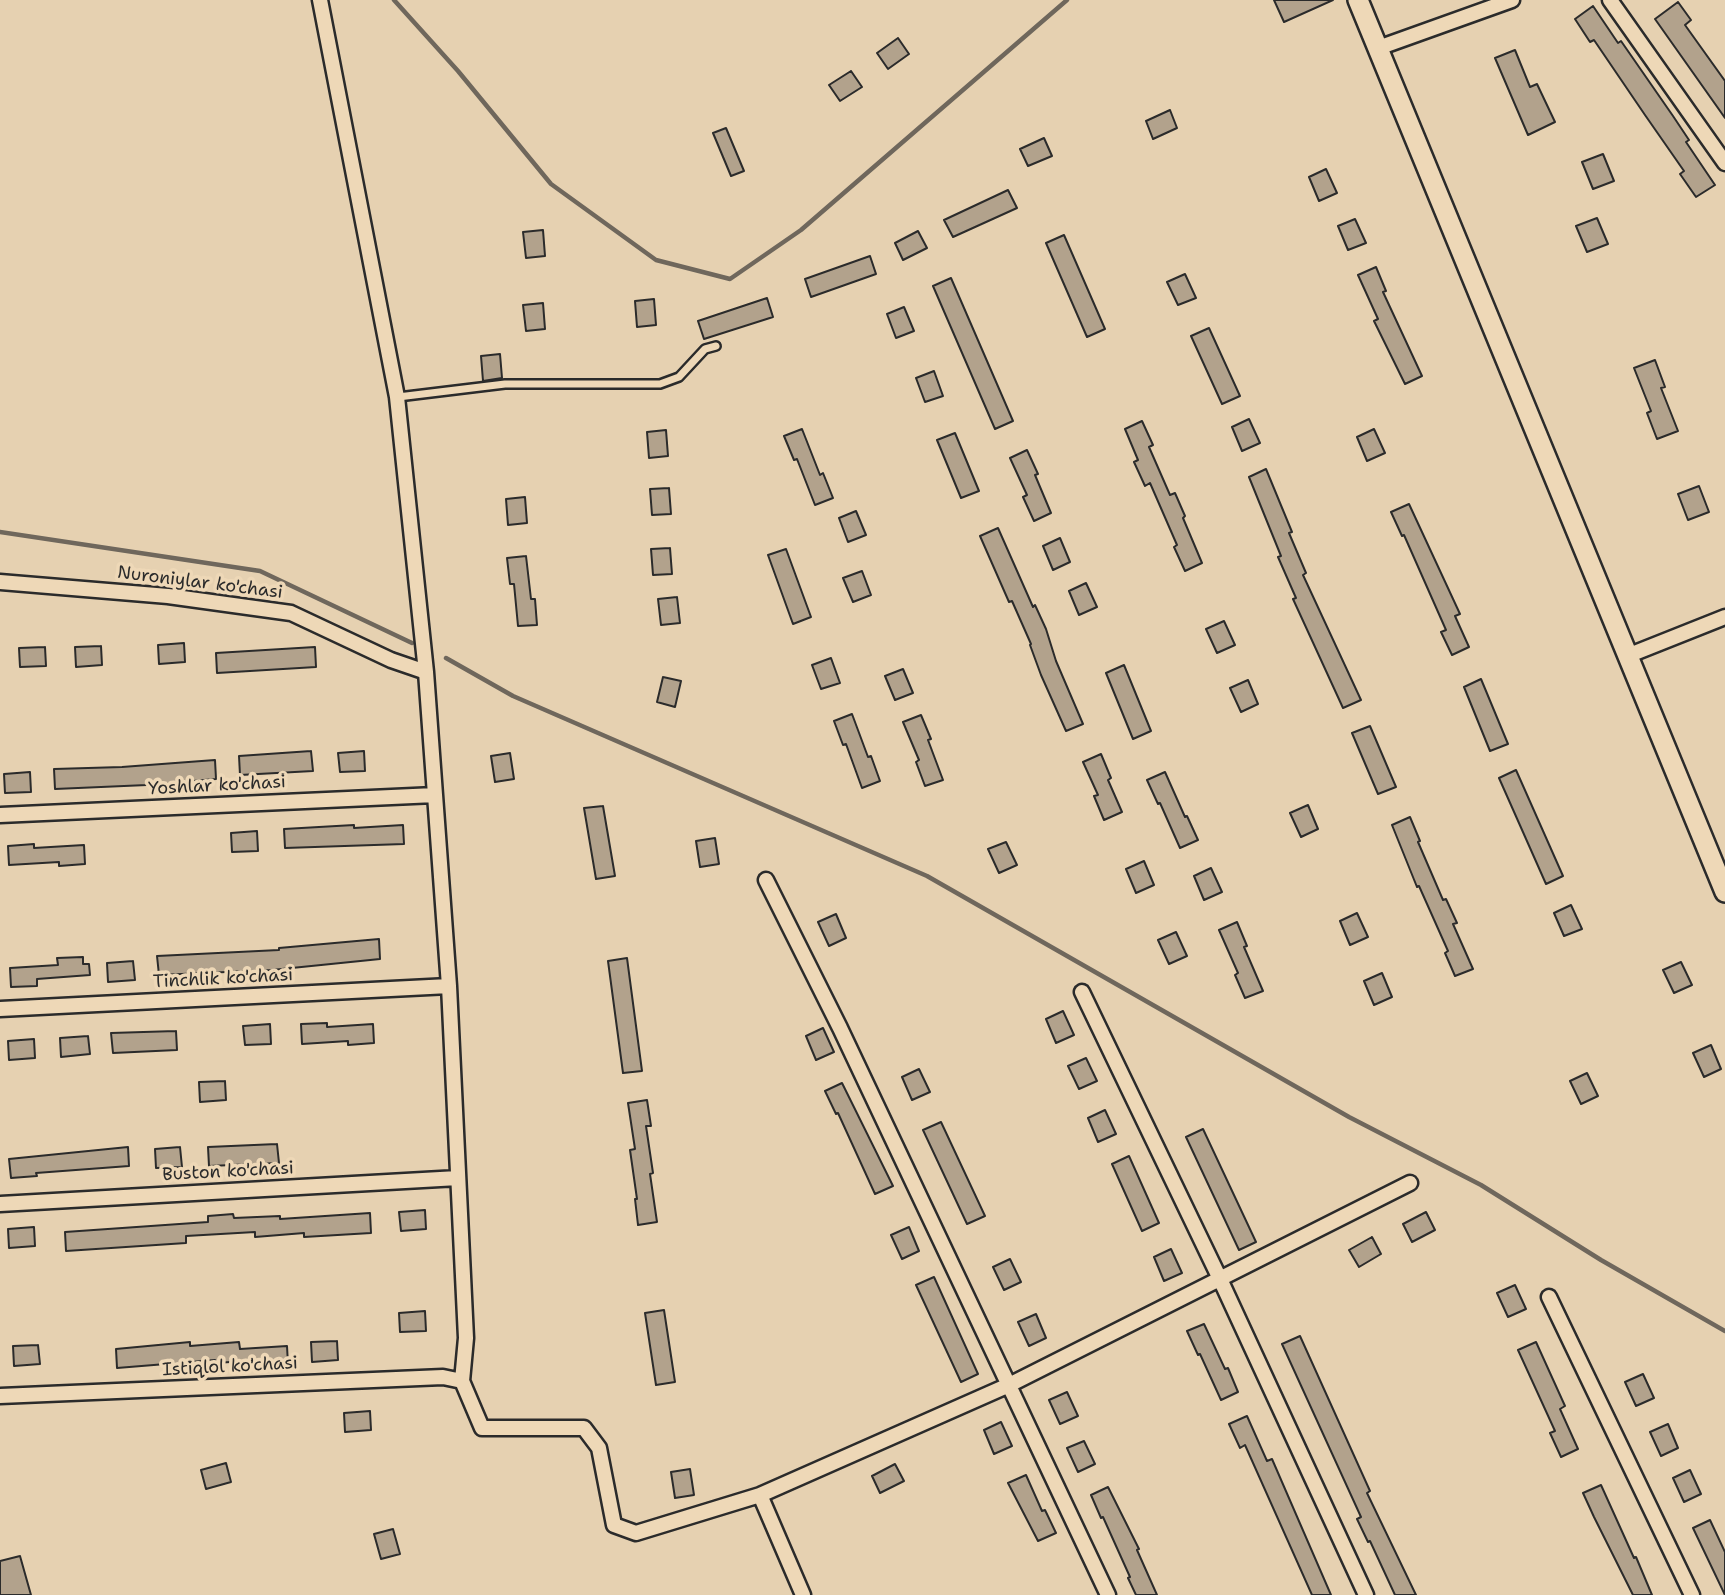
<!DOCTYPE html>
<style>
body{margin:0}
canvas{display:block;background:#e6d1b1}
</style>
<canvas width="1725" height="1595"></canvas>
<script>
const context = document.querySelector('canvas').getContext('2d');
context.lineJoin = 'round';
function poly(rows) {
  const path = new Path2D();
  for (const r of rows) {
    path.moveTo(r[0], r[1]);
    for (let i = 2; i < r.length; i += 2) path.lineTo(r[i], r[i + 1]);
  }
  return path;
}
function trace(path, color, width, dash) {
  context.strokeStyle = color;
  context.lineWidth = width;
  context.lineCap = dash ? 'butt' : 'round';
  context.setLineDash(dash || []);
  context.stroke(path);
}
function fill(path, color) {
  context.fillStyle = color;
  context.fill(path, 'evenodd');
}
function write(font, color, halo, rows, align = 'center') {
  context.font = font + ' "Shantell Sans",sans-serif';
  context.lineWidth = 7;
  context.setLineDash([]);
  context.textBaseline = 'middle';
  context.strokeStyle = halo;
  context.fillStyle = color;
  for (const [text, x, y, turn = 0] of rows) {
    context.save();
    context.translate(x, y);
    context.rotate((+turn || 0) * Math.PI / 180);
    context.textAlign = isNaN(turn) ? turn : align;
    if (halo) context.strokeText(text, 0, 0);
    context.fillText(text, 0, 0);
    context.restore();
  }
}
trace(poly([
 [394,0,458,71,551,184,656,260,730,279,801,230,1067,0],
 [0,532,260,571,412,643],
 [446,658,513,696,927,876,1349,1117,1481,1185,1601,1260,1725,1331]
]), '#6f675c', 4.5);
const building = poly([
 [1274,0,1333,0,1284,22,1274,0],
 [1678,2,1691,20,1685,25,1725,81,1725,118,1655,19,1678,2],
 [1593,6,1618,43,1621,41,1673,116,1689,140,1686,142,1715,185,1696,197,1680,174,1684,171,1645,115,1594,40,1590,42,1575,19,1593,6],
 [898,38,909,54,888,69,877,53,898,38],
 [1515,50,1530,87,1537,84,1555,122,1528,135,1495,58,1515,50],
 [851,71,862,87,840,101,829,85,851,71],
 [1170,110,1177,128,1153,139,1146,121,1170,110],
 [726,128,744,171,731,176,713,133,726,128],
 [1044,138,1052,156,1028,166,1020,149,1044,138],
 [1603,154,1614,181,1593,189,1582,162,1603,154],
 [1326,169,1337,193,1319,201,1309,177,1326,169],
 [1008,190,1017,208,953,237,944,220,1008,190],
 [1597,218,1608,244,1587,252,1576,226,1597,218],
 [1355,219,1366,243,1348,250,1338,226,1355,219],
 [543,230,545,256,526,258,523,232,543,230],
 [918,231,927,248,903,260,895,243,918,231],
 [1064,235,1105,329,1087,337,1046,243,1064,235],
 [870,256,876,274,811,297,805,279,870,256],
 [1376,267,1386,291,1383,292,1422,376,1405,384,1374,321,1378,319,1358,275,1376,267],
 [1185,274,1196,298,1178,305,1167,282,1185,274],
 [951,278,1013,421,995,429,933,286,951,278],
 [767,298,773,317,704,339,698,321,767,298],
 [654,299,656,325,637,327,635,301,654,299],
 [543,303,545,329,526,331,523,305,543,303],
 [904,307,914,331,896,338,887,314,904,307],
 [1209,328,1240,396,1222,404,1191,336,1209,328],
 [500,354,502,378,483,381,481,356,500,354],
 [1655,360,1665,387,1661,388,1678,431,1657,439,1647,413,1651,411,1634,368,1655,360],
 [934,371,943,396,925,402,916,378,934,371],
 [1249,419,1260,443,1242,451,1232,427,1249,419],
 [1142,421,1153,445,1149,447,1170,495,1175,493,1185,516,1183,518,1202,563,1185,571,1174,547,1177,545,1150,483,1145,486,1134,462,1138,460,1125,429,1142,421],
 [802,429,820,475,823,473,833,498,815,505,797,459,794,460,784,436,802,429],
 [1374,429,1385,453,1367,461,1357,437,1374,429],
 [666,430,668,456,649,458,647,432,666,430],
 [955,433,979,491,961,498,937,440,955,433],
 [1027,450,1038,474,1035,475,1051,513,1034,521,1023,497,1027,495,1010,458,1027,450],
 [1266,469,1292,532,1289,533,1306,573,1303,575,1361,700,1343,708,1293,599,1296,598,1278,557,1281,556,1249,477,1266,469],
 [1699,486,1709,512,1688,520,1678,494,1699,486],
 [669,488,671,514,652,515,650,489,669,488],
 [525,497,527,523,508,525,506,499,525,497],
 [1409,504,1460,614,1455,616,1469,647,1452,655,1441,632,1446,630,1404,535,1402,536,1391,512,1409,504],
 [856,511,866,535,848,542,839,518,856,511],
 [998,528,1033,607,1035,605,1046,629,1056,661,1083,724,1066,731,1041,675,1030,645,1031,644,1012,601,1009,602,980,536,998,528],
 [1060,538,1070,562,1053,570,1043,546,1060,538],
 [670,548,672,574,653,575,651,549,670,548],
 [786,549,811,617,793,624,768,555,786,549],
 [526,556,531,599,535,599,537,625,518,626,514,584,510,584,507,558,526,556],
 [862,571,871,595,853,602,843,578,862,571],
 [1086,583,1097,607,1079,615,1069,591,1086,583],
 [677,597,680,623,661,625,658,599,677,597],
 [1224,621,1235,645,1217,653,1206,629,1224,621],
 [184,643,185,662,159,664,158,645,184,643],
 [101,646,102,665,76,667,75,647,101,646],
 [45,647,46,666,20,667,19,648,45,647],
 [315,647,316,667,217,673,216,653,315,647],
 [831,658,840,683,821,689,812,665,831,658],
 [1124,665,1151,731,1133,739,1106,673,1124,665],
 [903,669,913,693,895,700,885,676,903,669],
 [663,677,681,681,675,707,657,702,663,677],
 [1481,679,1508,744,1490,751,1464,687,1481,679],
 [1248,680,1258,704,1241,712,1230,688,1248,680],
 [852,714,868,757,871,756,880,781,862,788,846,744,843,745,834,721,852,714],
 [921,715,931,739,928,740,943,780,925,786,916,762,919,760,903,722,921,715],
 [1370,726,1396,787,1378,794,1352,733,1370,726],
 [311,751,313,771,240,775,239,756,311,751],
 [364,751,365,771,340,772,338,753,364,751],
 [510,753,514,779,495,782,491,756,510,753],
 [1101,754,1111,778,1108,780,1122,812,1104,820,1094,796,1098,795,1083,762,1101,754],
 [215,760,216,779,147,785,55,789,54,769,122,767,215,760],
 [1516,770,1563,876,1546,884,1499,778,1516,770],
 [30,772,31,792,5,793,4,774,30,772],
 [1165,772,1185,817,1187,816,1198,840,1180,848,1160,803,1158,804,1147,780,1165,772],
 [1308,805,1318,829,1301,837,1290,813,1308,805],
 [603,806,615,876,596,879,584,808,603,806],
 [1410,817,1420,841,1418,842,1443,900,1446,899,1457,923,1453,924,1473,969,1455,976,1445,953,1448,951,1419,886,1417,887,1392,825,1410,817],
 [354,825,354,828,403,825,404,844,285,848,284,829,354,825],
 [257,831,258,851,232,852,231,833,257,831],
 [715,838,719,864,700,867,696,841,715,838],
 [1006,842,1017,865,999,873,988,849,1006,842],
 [34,844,34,848,84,845,85,864,59,866,59,862,9,865,8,846,34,844],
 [1144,861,1154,885,1136,893,1126,869,1144,861],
 [1211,868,1222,892,1204,900,1194,876,1211,868],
 [1571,905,1582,929,1564,936,1554,913,1571,905],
 [1357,913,1368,937,1350,945,1340,921,1357,913],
 [836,914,846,938,829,946,818,922,836,914],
 [1237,922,1247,946,1244,947,1263,991,1245,998,1235,975,1238,973,1219,930,1237,922],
 [1176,932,1187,956,1169,964,1158,940,1176,932],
 [379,939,380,959,272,970,159,975,157,956,279,950,279,948,379,939],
 [83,957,83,964,89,964,90,975,37,979,37,986,11,987,10,968,58,965,57,958,83,957],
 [627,958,642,1071,623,1073,608,961,627,958],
 [133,961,135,980,108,982,107,963,133,961],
 [1681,962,1692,985,1674,993,1663,970,1681,962],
 [1382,973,1392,997,1374,1005,1364,981,1382,973],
 [1063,1011,1074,1035,1056,1043,1046,1019,1063,1011],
 [327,1023,327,1027,373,1024,374,1043,348,1045,348,1041,302,1044,301,1024,327,1023],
 [270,1024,271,1044,245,1045,243,1026,270,1024],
 [823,1028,834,1052,816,1060,806,1036,823,1028],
 [176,1031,177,1050,113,1053,111,1033,176,1031],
 [88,1036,90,1054,61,1057,60,1038,88,1036],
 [34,1039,35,1058,9,1060,8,1041,34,1039],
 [1711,1045,1721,1069,1704,1077,1693,1053,1711,1045],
 [1086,1058,1097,1081,1079,1089,1068,1066,1086,1058],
 [919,1069,930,1092,912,1100,902,1077,919,1069],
 [1587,1073,1598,1096,1581,1104,1570,1081,1587,1073],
 [225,1081,226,1100,200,1102,199,1082,225,1081],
 [842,1083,893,1186,875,1194,838,1113,836,1114,825,1091,842,1083],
 [647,1100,651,1126,646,1126,653,1173,650,1174,657,1222,638,1225,635,1199,637,1199,630,1150,635,1149,628,1103,647,1100],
 [1105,1110,1116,1134,1098,1142,1088,1118,1105,1110],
 [941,1122,985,1216,967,1224,923,1130,941,1122],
 [1203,1129,1256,1242,1239,1250,1186,1137,1203,1129],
 [277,1144,279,1163,209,1166,208,1147,277,1144],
 [128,1147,129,1166,36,1173,37,1176,11,1178,9,1159,128,1147],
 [180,1147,182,1167,156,1168,155,1149,180,1147],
 [1129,1156,1159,1223,1142,1231,1112,1164,1129,1156],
 [425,1210,426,1229,401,1231,399,1212,425,1210],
 [1426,1212,1435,1230,1412,1242,1403,1224,1426,1212],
 [370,1213,371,1233,304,1237,304,1233,255,1237,255,1232,186,1236,186,1243,66,1251,65,1232,208,1222,208,1216,233,1214,234,1218,280,1216,280,1219,370,1213],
 [34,1227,35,1246,9,1248,8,1229,34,1227],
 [909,1227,919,1251,902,1259,891,1235,909,1227],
 [1372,1237,1381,1254,1359,1267,1349,1250,1372,1237],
 [1171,1249,1182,1273,1164,1281,1154,1257,1171,1249],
 [1010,1259,1021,1282,1004,1290,993,1267,1010,1259],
 [934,1277,978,1374,961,1382,916,1285,934,1277],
 [1515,1285,1526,1309,1508,1317,1497,1293,1515,1285],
 [664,1310,675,1382,656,1385,645,1313,664,1310],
 [425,1311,426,1331,400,1332,399,1313,425,1311],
 [1036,1314,1046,1338,1029,1346,1018,1322,1036,1314],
 [1204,1324,1225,1369,1228,1368,1238,1392,1221,1400,1200,1354,1198,1355,1187,1331,1204,1324],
 [1300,1336,1370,1491,1367,1493,1416,1595,1395,1595,1370,1541,1368,1542,1357,1519,1361,1517,1282,1344,1300,1336],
 [337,1341,338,1360,312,1362,311,1342,337,1341],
 [190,1342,190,1346,239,1342,240,1349,287,1346,288,1365,263,1367,262,1360,215,1363,215,1360,117,1368,116,1349,190,1342],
 [1536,1342,1565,1406,1560,1409,1578,1449,1561,1457,1550,1433,1555,1431,1518,1350,1536,1342],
 [38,1345,40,1364,14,1366,13,1346,38,1345],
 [1643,1374,1654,1398,1636,1406,1625,1382,1643,1374],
 [1067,1392,1078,1416,1060,1424,1049,1400,1067,1392],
 [370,1411,371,1430,345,1432,344,1413,370,1411],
 [1247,1416,1267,1461,1272,1459,1331,1595,1312,1595,1245,1445,1240,1448,1229,1424,1247,1416],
 [1001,1422,1012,1446,994,1454,984,1430,1001,1422],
 [1668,1424,1678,1448,1661,1456,1650,1432,1668,1424],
 [1084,1441,1095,1464,1078,1472,1067,1448,1084,1441],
 [226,1463,231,1482,206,1489,201,1470,226,1463],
 [895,1464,904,1481,880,1493,872,1476,895,1464],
 [690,1469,694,1495,675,1498,671,1472,690,1469],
 [1690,1470,1701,1494,1684,1502,1673,1478,1690,1470],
 [1026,1475,1042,1511,1045,1510,1056,1533,1038,1541,1008,1483,1026,1475],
 [1601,1485,1634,1558,1636,1557,1652,1595,1633,1595,1594,1517,1583,1493,1601,1485],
 [1108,1487,1139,1549,1137,1550,1157,1595,1136,1595,1128,1578,1130,1577,1103,1517,1101,1518,1091,1495,1108,1487],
 [1710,1520,1725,1552,1725,1595,1693,1528,1710,1520],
 [393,1529,400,1554,381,1559,374,1534,393,1529],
 [20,1556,31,1595,0,1595,0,1561,20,1556]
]);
fill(building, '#b2a28c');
trace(building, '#2b2b2b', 2);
const lane = poly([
 [398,397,505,384,660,384,679,377,705,349,716,346]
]);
const street = poly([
 [320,0,397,397,426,672,449,986,466,1338,462,1381,482,1428,584,1428,599,1448,614,1525,636,1533,760,1495,1009,1385,1410,1183],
 [1610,0,1725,163],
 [1378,48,1512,0],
 [0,582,168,596,291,613,391,660,426,672],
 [1627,656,1725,617],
 [0,815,435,795],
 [766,880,840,1028,1108,1595],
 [1082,992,1220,1279,1366,1595],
 [0,1009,449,986],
 [0,1204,458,1178],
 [1549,1297,1692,1595],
 [0,1396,443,1377,462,1381],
 [760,1495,803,1595]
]);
const secondary = poly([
 [1358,0,1725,892]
]);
trace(lane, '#2b2b2b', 12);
trace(street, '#2b2b2b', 19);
trace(secondary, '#2b2b2b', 24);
trace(lane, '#eed8b7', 7);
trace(street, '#eed8b7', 14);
trace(secondary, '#eed8b7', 19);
write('18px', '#2b2b2b', '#eed8b7', [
 ["Nuroniylar ko'chasi",200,583,7],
 ["Yoshlar ko'chasi",217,786,-3],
 ["Tinchlik ko'chasi",223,979,-3],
 ["Buston ko'chasi",228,1172,-3],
 ["Istiqlol ko'chasi",230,1367,-3]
]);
</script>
